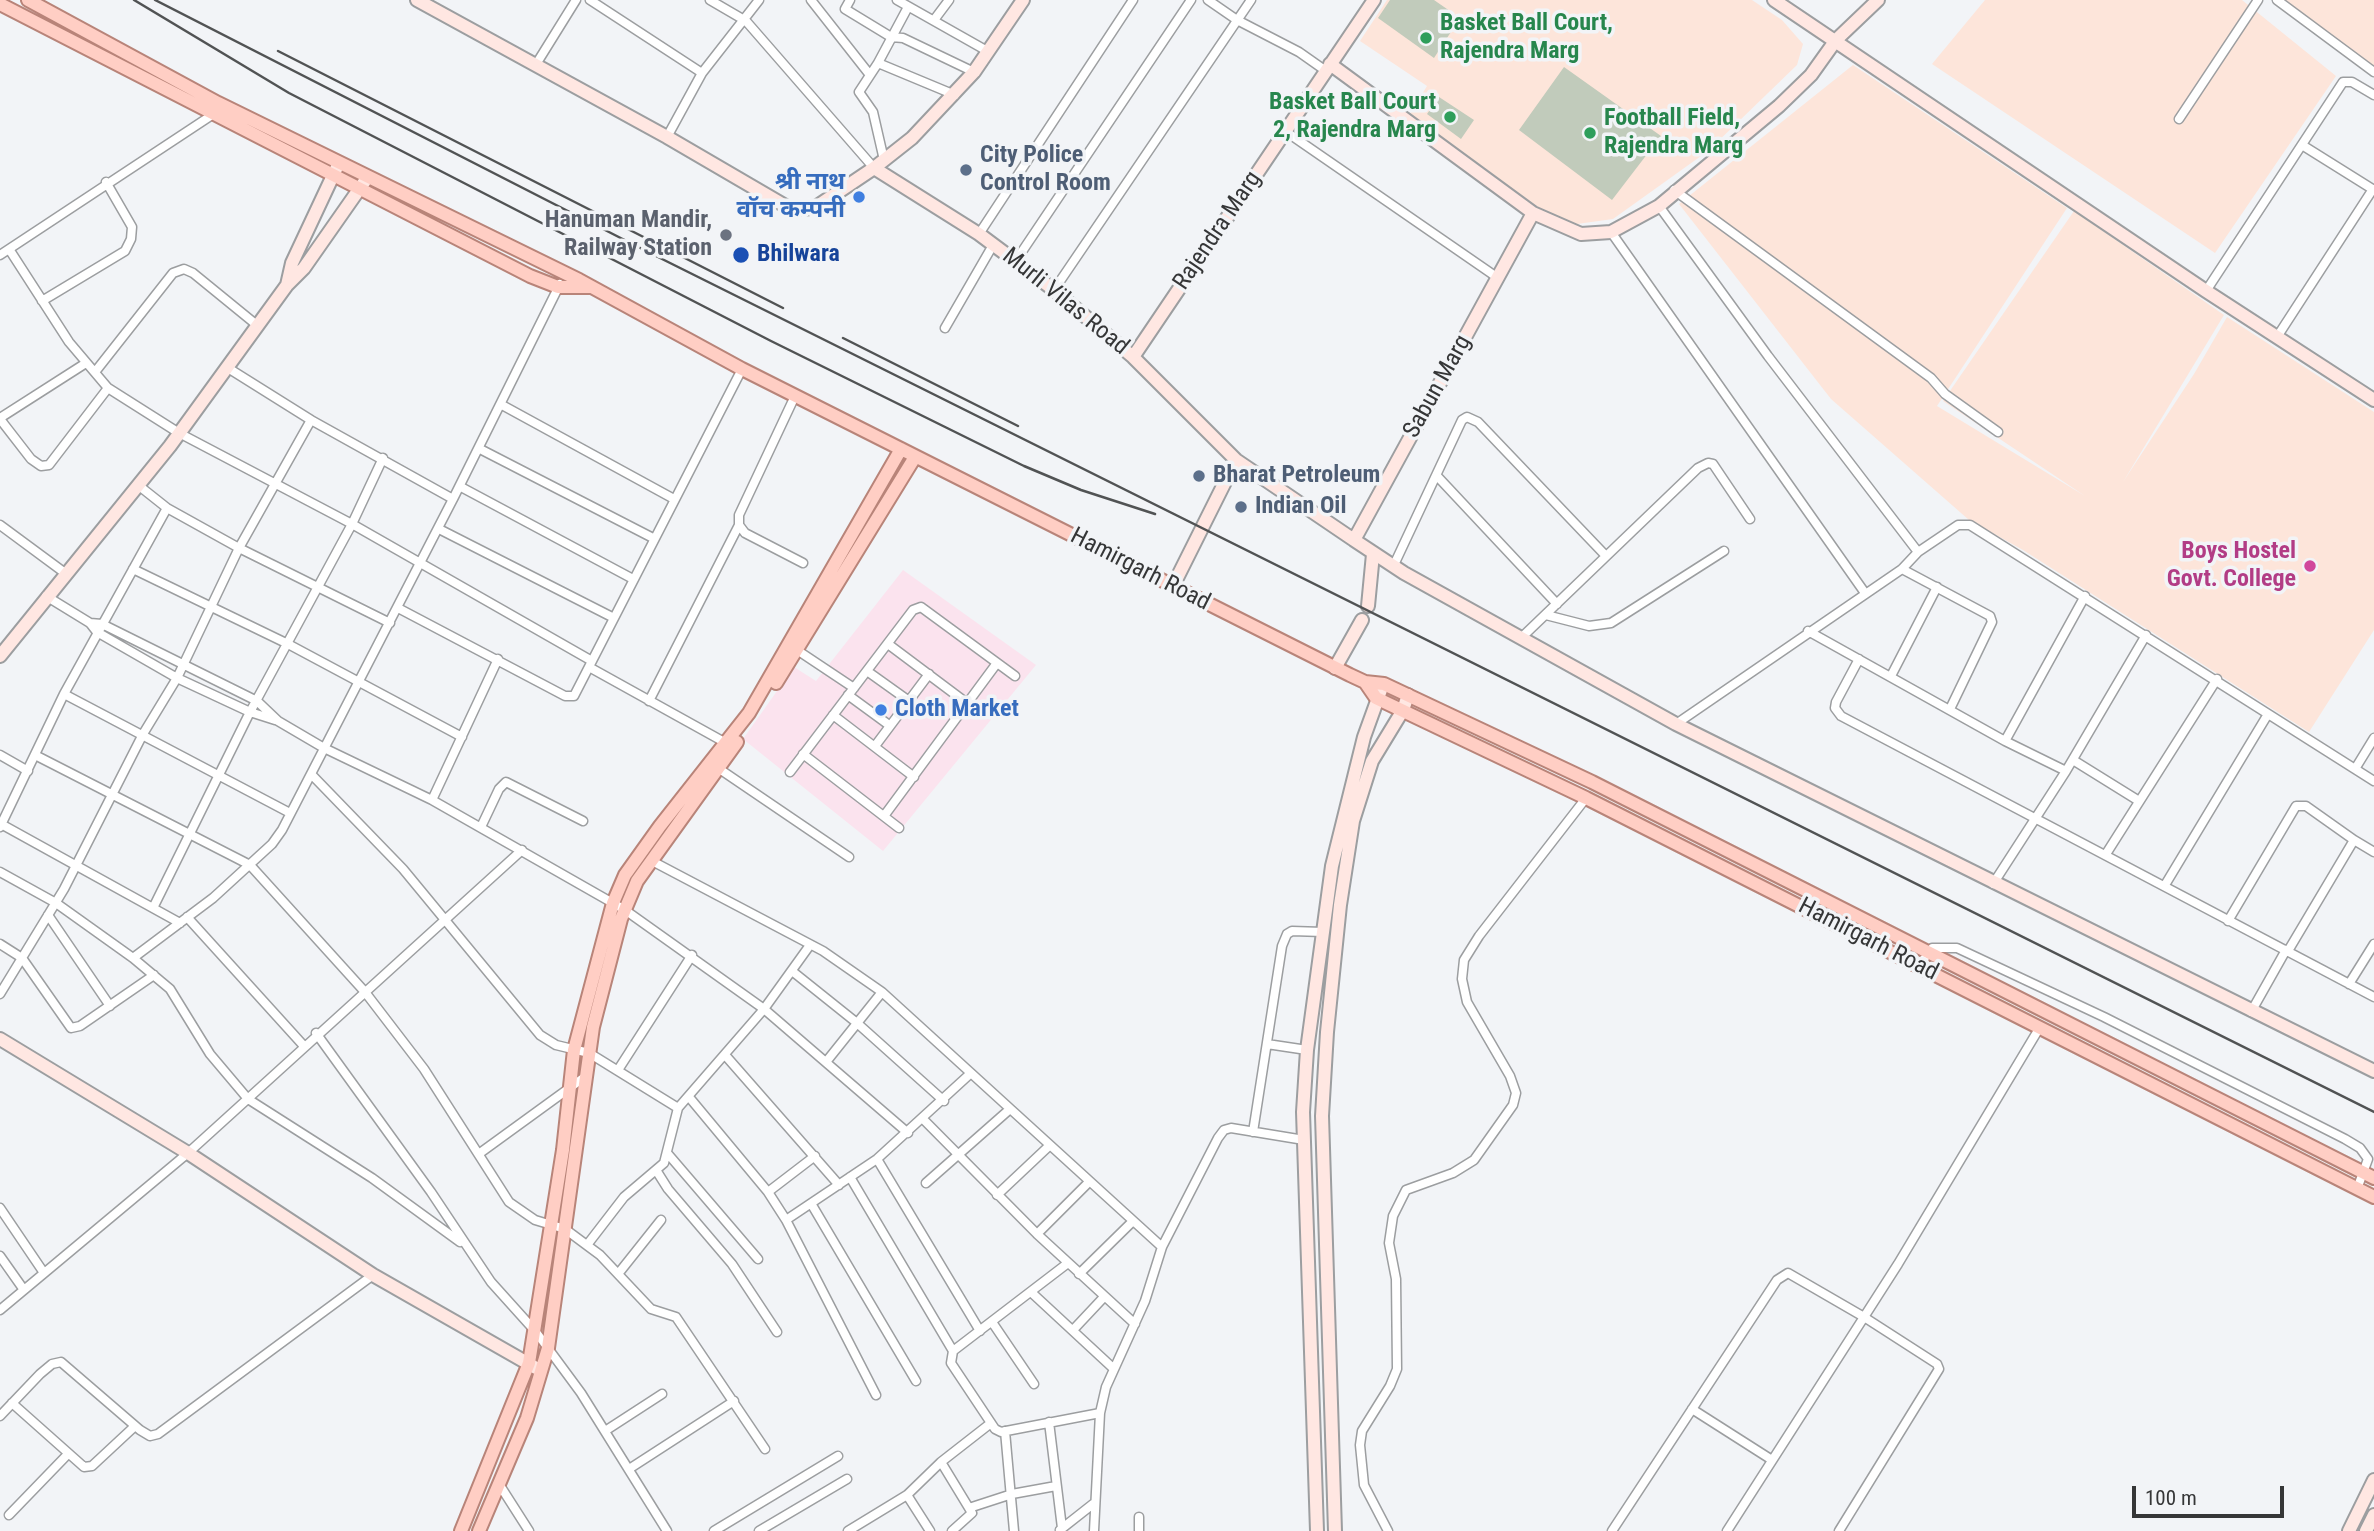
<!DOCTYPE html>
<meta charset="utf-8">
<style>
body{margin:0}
#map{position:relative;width:2374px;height:1531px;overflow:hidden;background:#f2f4f7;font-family:"Roboto Condensed",sans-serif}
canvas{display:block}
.scale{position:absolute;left:2132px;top:1486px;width:152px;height:32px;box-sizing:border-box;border:4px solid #353637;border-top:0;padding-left:9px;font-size:21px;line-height:24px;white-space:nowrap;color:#353637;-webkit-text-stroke:5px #f2f4f7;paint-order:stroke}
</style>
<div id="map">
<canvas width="2374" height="1531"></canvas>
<div class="scale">100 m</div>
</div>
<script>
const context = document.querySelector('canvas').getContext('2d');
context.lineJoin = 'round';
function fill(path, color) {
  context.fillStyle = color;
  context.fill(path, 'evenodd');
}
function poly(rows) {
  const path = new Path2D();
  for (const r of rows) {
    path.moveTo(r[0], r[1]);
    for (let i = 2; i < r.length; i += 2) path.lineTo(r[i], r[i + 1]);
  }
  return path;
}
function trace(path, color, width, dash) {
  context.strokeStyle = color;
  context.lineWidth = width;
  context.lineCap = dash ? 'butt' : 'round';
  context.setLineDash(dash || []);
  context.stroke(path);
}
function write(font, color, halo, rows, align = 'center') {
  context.font = font + ' "Roboto Condensed","Noto Sans Devanagari",sans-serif';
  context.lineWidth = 7;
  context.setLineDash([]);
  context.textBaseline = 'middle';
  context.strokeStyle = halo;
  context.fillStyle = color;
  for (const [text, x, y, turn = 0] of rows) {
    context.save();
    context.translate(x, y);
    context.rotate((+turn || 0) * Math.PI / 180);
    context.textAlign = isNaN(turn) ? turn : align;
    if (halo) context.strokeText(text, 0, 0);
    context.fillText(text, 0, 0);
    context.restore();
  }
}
fill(poly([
 [903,570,1036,665,883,851,743,739,794,667,816,681]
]), '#fbe3ee');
fill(poly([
 [1387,0,1752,0,1782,20,1803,44,1797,65,1708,151,1613,219,1577,224,1538,211,1403,125,1427,86,1360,41],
 [1985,0,2242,0,2336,76,2215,253,1932,64],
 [2283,0,2374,0,2374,71],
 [1853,65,2067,208,1937,406,2085,496,1943,401,2074,211,2224,315,2123,482,2194,374,2227,317,2374,412,2374,630,2309,732,2023,550,1969,520,1831,399,1679,204]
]), '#fde5da');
fill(poly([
 [1390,0,1434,0,1460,18,1434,58,1378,18],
 [1564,67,1661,136,1612,200,1519,130],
 [1439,97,1474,120,1461,139,1427,114]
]), '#c1cbbb');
const street = poly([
 [590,0,702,73,759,0],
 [710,0,746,21,874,168],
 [811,0,870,75],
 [850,0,845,9,891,37,903,38,974,72],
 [897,0,989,52],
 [1208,0,1237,20,1299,52,1326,71],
 [2277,0,2374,72],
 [908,7,878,63,955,95],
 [934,20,949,0],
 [878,63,859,92,873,112,884,160],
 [535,66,576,0],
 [2179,119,2258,0],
 [1285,131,1498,278],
 [667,137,702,73],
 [2302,145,2374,190],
 [1674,190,1931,378,1945,394,1998,432],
 [1659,206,1768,356,1918,552],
 [1611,232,1865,593],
 [979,234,1133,0],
 [9,249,69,342,108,388,179,433,352,524,592,661],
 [0,255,212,115],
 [1015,262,1191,0],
 [1054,290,1251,0],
 [2206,291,2343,82,2352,82,2374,95],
 [42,301,125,251,131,239,132,227,106,182],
 [945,328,993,245],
 [2277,337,2373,189],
 [95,372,173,273,184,269,193,273,258,326],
 [795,396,739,515,739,525,745,533,803,563],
 [502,405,674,499],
 [0,418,86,363],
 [0,419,31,459,41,466,49,465,108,388],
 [311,420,453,499,560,284],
 [480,449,653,538],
 [1437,476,1557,604],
 [138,485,167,508,239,548,390,623],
 [461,487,633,579],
 [0,525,65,573],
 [439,529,614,618],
 [1393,567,1462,420,1467,417,1478,422,1606,556],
 [133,569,288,644,462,737],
 [1902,569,1990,616,1992,622,1950,709],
 [46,596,90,623,97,632,177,678,250,712,275,720],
 [398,608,565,696,574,696,742,369],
 [1546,615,1589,626,1611,623,1724,551],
 [90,623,102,624,257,701,278,721,324,748,432,800,625,910,764,1009,908,1133],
 [1808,631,2005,741,2066,771,1993,884],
 [1521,638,1698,468,1708,463,1713,464,1750,519],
 [888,644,968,704],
 [797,650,854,688],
 [1859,659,1836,702,1835,708,1841,716,2374,997],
 [589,667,726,743],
 [867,671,909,701],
 [1891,676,1937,587],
 [64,694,290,813],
 [848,695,889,725],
 [649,701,739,525],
 [833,715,914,777],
 [1676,724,1902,569,1918,552,1958,525,1970,525,2374,781],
 [2005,741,2085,596],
 [875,746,929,674],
 [803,754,899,828],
 [0,755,28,771],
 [35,755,250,865,365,992,424,1069,509,1202,535,1220,565,1229,600,1255,651,1309,676,1317,765,1449],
 [2073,760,2139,801],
 [718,768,849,857],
 [2355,769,2374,738],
 [2066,771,2146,635],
 [790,772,913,610,921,607,1015,676],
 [311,774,403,869,540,1035,556,1045,589,1053,678,1108],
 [432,800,498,659],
 [884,816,997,663],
 [1,824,180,923],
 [0,827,64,694,167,508],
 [481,827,499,789,506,782,583,821],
 [2106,854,2217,679],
 [652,861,823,951,882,992,1162,1247],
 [0,872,56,903,133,958,213,898,272,844,282,830,453,499],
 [2165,885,2268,714],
 [154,906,250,712,352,524,383,458],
 [48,915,110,1006],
 [187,917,303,1045],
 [2228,921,2296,806,2306,806,2354,840],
 [0,944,22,958,71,1028,80,1026,154,975],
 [2288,951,2354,840,2374,852],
 [133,958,170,989,210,1054,248,1099,372,1178,460,1242],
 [1919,966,1932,948,1957,948,2104,1017,2345,1139,2360,1148,2368,1159,2357,1189],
 [792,971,857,1023,944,1101],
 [2349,984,2374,944],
 [0,994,64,889,143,734,177,678,239,548,311,420,228,368],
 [2251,1012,2286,950],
 [316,1033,431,1192,491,1282,536,1332,581,1393,667,1531],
 [1267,1044,1307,1050],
 [725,1055,839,1185],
 [826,1062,882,992],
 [618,1070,692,955],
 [689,1097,768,1192,786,1220,876,1395],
 [924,1120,1037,1234,1135,1324],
 [1253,1132,1282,946,1287,934,1292,931,1323,932],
 [480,1153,586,1076],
 [668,1154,758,1259],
 [877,1159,980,1331],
 [656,1170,668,1189,732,1264,777,1332],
 [850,1177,953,1351],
 [926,1183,1010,1109],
 [768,1192,815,1156],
 [997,1195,1049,1146],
 [812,1205,916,1381],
 [0,1208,44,1273],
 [786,1220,877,1159,971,1073],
 [1037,1234,1089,1182],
 [587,1245,624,1197,664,1163,678,1108,764,1009,810,945],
 [0,1256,24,1290],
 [1068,1263,953,1351,951,1363,995,1429,1001,1432,1100,1413],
 [618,1274,661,1220],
 [1079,1274,1133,1221],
 [1032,1293,1114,1369],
 [0,1310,188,1153,522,850],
 [992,1322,1034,1384],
 [1073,1330,1104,1297],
 [12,1403,84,1467,92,1466,135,1426],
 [1692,1409,1772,1460],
 [0,1416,40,1374,52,1364,61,1362,140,1430,150,1436,158,1434,373,1275],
 [1049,1422,1062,1528],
 [605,1431,662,1394],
 [1005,1431,1014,1531],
 [941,1462,972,1513,952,1531],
 [629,1469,734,1401],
 [499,1484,529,1531],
 [907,1495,930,1531],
 [972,1507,1012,1494,1056,1486],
 [9,1515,67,1455],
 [1139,1517,1139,1531],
 [1060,1530,1093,1504],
 [714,1531,838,1456],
 [759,1531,847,1479],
 [848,1531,907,1495,941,1462,991,1423],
 [1094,1531,1100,1413,1106,1387,1145,1301,1162,1247,1218,1138,1224,1130,1231,1128,1304,1140],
 [1388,1531,1364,1485,1360,1445,1362,1431,1390,1386,1397,1369,1396,1279,1389,1243,1393,1216,1406,1190,1453,1173,1474,1160,1513,1105,1516,1093,1510,1076,1467,1002,1462,979,1464,960,1479,936,1586,798],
 [1612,1531,1777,1280,1788,1273,1864,1317,1937,1364,1939,1369,1839,1531],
 [1727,1531,1898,1264,2040,1027]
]);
const secondary = poly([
 [417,0,667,137,787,207,803,209,816,207,874,168,912,138,974,72,1023,0],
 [1774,0,2206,291,2374,400],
 [1330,64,1533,213,1581,234,1611,232,1659,206,1779,106,1811,75,1836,40,1878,0],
 [874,168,979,234,1054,290,1133,357,1236,460,1354,540],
 [1533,213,1354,540,1404,573,1676,724,2374,1071],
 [287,285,292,263,337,167],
 [1133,357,1374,0],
 [1173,586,1236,460],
 [1368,606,1373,554],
 [0,656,170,446,287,285,304,268,367,178],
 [1335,668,1362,620],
 [0,1039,188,1153,373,1275,536,1368],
 [1317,1531,1303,1112,1307,1050,1332,866,1364,737,1381,690],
 [1335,1531,1322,1116,1327,1032,1340,905,1353,821,1372,761,1403,710,1408,695],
 [2349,1531,2374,1480],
 [2366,1531,2374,1515]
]);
const primary = poly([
 [28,0,218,103,579,280,742,369,1350,675,1365,682,1384,684,1592,782,2374,1178],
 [0,4,530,276,558,287,589,287],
 [1365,682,1376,698,1586,798,2374,1197],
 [776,683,915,457],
 [461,1531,529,1363,563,1150,574,1050,613,903,625,875,660,826,749,713,901,449],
 [479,1531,527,1418,548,1348,593,1027,621,919,637,881,737,742]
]);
trace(street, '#9c9ea0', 11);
trace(secondary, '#9c9ea0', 16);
trace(primary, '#b88479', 16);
trace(street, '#fff', 8);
trace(secondary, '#ffe7e2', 12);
trace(primary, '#ffcec4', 12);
trace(poly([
 [134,0,289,93,771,341,1024,466,1081,490,1155,514],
 [155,0,650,253,2374,1112],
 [278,51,783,308],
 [843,338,1018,426]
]), '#515354', 2.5);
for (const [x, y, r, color] of [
 [1426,38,7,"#2e9e5b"],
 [1450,117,7,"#2e9e5b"],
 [1590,133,7,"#2e9e5b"],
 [966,170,7,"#5c6f8a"],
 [859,197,7,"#3f7fe0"],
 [726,235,7,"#6b7280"],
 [741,255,9,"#1a4fb4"],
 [1199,476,7,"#5c6f8a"],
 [1241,507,7,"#5c6f8a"],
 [2310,566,7,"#d1479c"],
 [881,710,7,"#3f7fe0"]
]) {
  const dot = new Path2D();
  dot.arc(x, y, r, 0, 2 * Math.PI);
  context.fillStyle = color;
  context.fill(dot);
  trace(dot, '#f2f4f7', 2.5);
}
write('bold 24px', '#27864d', '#f2f4f7', [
 ["Basket Ball Court,",1440,24],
 ["Rajendra Marg",1440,52],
 ["Basket Ball Court",1436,103,"right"],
 ["2, Rajendra Marg",1436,131,"right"],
 ["Football Field,",1604,119],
 ["Rajendra Marg",1604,147]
], 'left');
write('bold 24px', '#4e5e75', '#f2f4f7', [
 ["City Police",980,156],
 ["Control Room",980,184],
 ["Bharat Petroleum",1213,476],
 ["Indian Oil",1255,507]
], 'left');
write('bold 24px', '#366cbe', '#f2f4f7', [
 ["श्री नाथ",845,183],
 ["वॉच कम्पनी",845,211],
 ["Cloth Market",895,710,"left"]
], 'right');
write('bold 24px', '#5b616d', '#f2f4f7', [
 ["Hanuman Mandir,",712,221],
 ["Railway Station",712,249]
], 'right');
write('24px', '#353637', '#f2f4f7', [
 ["Rajendra Marg",1218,231,-56],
 ["Murli Vilas Road",1065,302,39],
 ["Sabun Marg",1438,387,-61],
 ["Hamirgarh Road",1140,570,27],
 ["Hamirgarh Road",1868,940,27]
]);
write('bold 24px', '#164399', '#f2f4f7', [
 ["Bhilwara",757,255]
], 'left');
write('bold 24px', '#b23c85', '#f2f4f7', [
 ["Boys Hostel",2296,552],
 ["Govt. College",2296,580]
], 'right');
</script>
